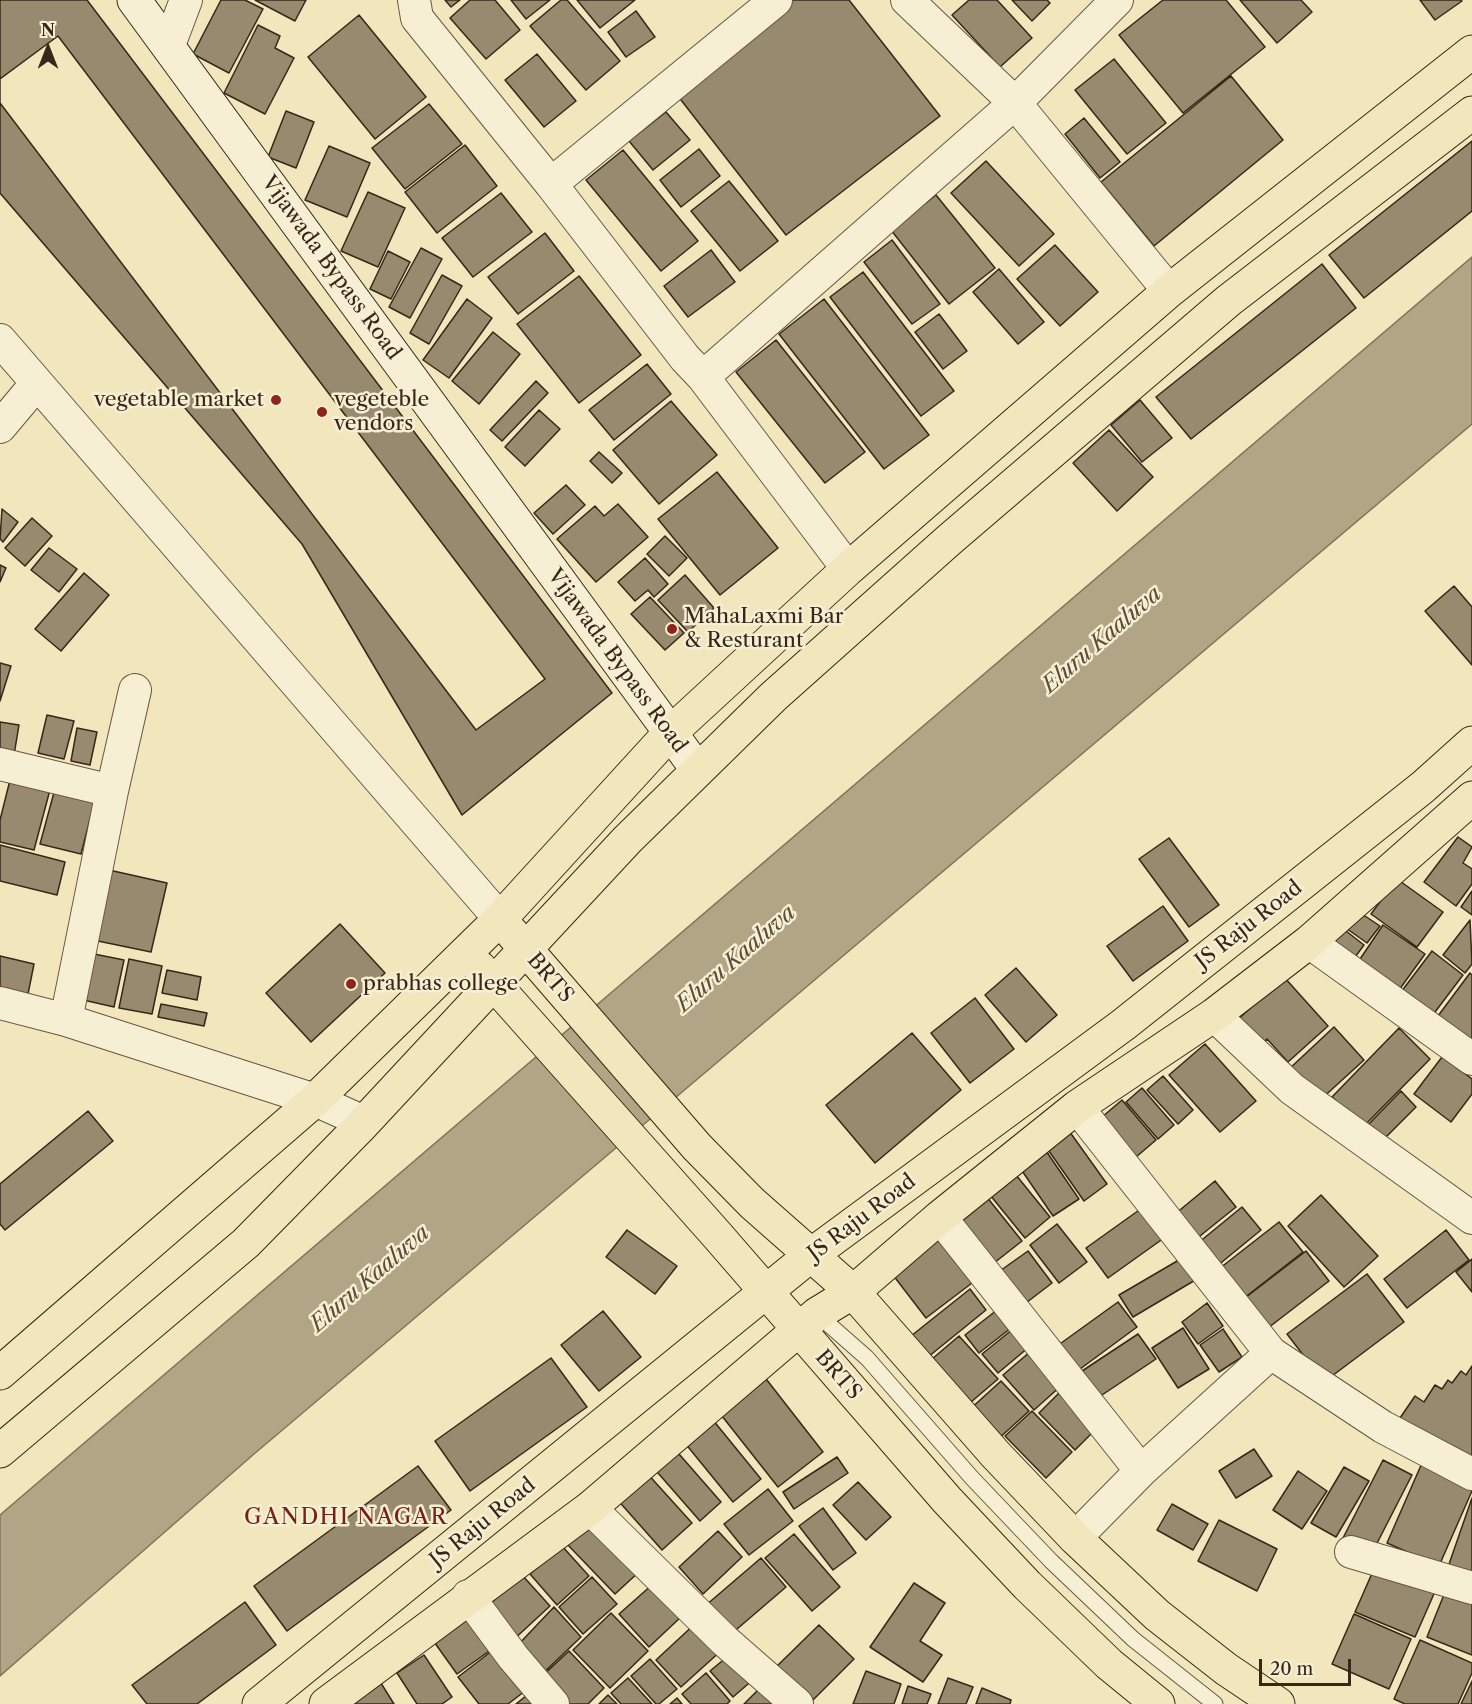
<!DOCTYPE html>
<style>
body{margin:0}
#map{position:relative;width:1472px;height:1704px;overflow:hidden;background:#f2e6bd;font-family:"Libre Caslon Text",serif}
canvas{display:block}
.north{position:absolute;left:18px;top:18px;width:60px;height:60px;-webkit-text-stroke:4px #f7efd4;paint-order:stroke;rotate:0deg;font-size:16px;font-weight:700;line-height:24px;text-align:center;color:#372718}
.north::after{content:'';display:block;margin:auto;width:21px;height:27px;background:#372718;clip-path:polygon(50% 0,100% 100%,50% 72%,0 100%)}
.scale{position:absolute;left:1259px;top:1659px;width:92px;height:27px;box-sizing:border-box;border:3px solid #372718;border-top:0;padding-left:8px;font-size:18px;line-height:21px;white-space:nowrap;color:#372718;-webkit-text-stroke:4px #f7efd4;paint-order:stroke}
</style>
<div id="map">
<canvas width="1472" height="1704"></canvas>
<div class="north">N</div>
<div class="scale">20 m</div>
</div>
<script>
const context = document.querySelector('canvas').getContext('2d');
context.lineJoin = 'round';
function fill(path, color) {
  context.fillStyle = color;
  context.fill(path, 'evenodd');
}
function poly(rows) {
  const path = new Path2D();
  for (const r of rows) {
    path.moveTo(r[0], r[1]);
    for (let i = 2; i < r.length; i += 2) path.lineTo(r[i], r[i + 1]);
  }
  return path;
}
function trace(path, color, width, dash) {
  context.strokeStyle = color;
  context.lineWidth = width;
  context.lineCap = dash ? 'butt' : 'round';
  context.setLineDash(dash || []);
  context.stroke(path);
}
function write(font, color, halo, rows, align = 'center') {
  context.font = font + ' "Libre Caslon Text",serif';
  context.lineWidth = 5;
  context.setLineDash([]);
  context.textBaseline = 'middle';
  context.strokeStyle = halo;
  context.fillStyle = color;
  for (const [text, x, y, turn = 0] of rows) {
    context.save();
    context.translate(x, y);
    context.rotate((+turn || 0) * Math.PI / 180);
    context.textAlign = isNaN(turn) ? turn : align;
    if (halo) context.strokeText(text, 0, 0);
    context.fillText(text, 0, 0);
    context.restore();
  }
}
const water = poly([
 [1472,257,1472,424,254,1454,0,1676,0,1515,1472,257]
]);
fill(water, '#b2a585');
trace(water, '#817359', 1.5);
const building = poly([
 [0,0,87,0,612,693,462,815,302,544,0,193,0,0],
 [221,0,245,0,263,9,229,73,193,54,221,0],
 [255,0,306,0,295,21,255,0],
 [445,0,460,0,451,7,445,0],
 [470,0,495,0,520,30,486,59,450,18,470,0],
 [511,0,550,0,526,19,511,0],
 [561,0,567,0,620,61,586,90,530,26,561,0],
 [577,0,635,0,600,28,577,0],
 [791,0,849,0,940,116,786,235,674,91,791,0],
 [969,0,997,0,1032,38,1000,67,952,15,969,0],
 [1012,0,1047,0,1050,3,1032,21,1012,0],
 [1163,0,1226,0,1265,47,1183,113,1119,35,1163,0],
 [1240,0,1301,0,1312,12,1277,43,1240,0],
 [1420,0,1461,0,1462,1,1435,20,1420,0],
 [636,11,655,37,626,57,608,32,636,11],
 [359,15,426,97,375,139,308,57,359,15],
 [258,25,280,36,275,48,294,58,265,114,224,93,258,25],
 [58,36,545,679,476,730,0,103,0,79,58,36],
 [537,54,576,101,544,127,505,80,537,54],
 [1114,59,1166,123,1127,154,1075,90,1114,59],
 [1231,76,1283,140,1154,246,1101,182,1231,76],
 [429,104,462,144,405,189,372,148,429,104],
 [286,111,314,122,296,168,268,157,286,111],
 [666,112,690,140,653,170,629,141,666,112],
 [1084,118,1120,162,1100,178,1065,134,1084,118],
 [1472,141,1472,211,1364,298,1329,255,1472,141],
 [465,145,497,186,437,233,405,192,465,145],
 [329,146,370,163,347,217,305,200,329,146],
 [699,149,720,176,681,207,660,180,699,149],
 [623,150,698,241,661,271,586,180,623,150],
 [986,161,1054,234,1019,266,951,193,986,161],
 [729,181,778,241,740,271,691,211,729,181],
 [368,192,405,208,378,267,341,251,368,192],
 [501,193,532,232,473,277,442,238,501,193],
 [936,195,995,268,949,304,891,230,936,195],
 [545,233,574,271,518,314,488,277,545,233],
 [892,240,940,304,912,324,864,262,892,240],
 [1055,245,1098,292,1060,326,1017,279,1055,245],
 [421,248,442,259,410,318,389,307,421,248],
 [711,250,735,282,688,317,664,286,711,250],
 [388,251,410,262,391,299,370,289,388,251],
 [1322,264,1356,308,1191,439,1156,397,1322,264],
 [999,269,1044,322,1018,344,973,292,999,269],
 [863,272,954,391,921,416,830,297,863,272],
 [442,275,462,286,429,344,410,333,442,275],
 [579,276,641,355,579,403,517,324,579,276],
 [467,299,492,318,449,378,423,360,467,299],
 [824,299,929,435,884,469,779,334,824,299],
 [939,314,967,351,943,369,915,332,939,314],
 [493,332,520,354,479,404,452,381,493,332],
 [776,340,865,452,825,483,736,372,776,340],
 [647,364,671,394,614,440,589,410,647,364],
 [536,381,548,393,502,441,490,430,536,381],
 [1140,400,1172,438,1142,462,1111,425,1140,400],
 [671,401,717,455,659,504,613,450,671,401],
 [539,410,560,429,525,466,505,447,539,410],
 [1109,430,1153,477,1117,511,1073,463,1109,430],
 [599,452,622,473,612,483,590,461,599,452],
 [717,472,778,548,720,595,658,519,717,472],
 [566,485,585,505,553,534,534,513,566,485],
 [618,504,648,537,596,582,557,539,595,506,604,516,618,504],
 [2,509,18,522,3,542,0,539,2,509],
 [32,518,52,536,25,566,5,548,32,518],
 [665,536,687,558,669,576,647,554,665,536],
 [49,548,77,569,59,592,31,570,49,548],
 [645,558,668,584,654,597,648,590,635,601,618,582,645,558],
 [0,565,6,568,0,582,0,565],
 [84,573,109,595,61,651,35,629,84,573],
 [685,575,714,608,688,632,658,600,685,575],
 [1454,586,1472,607,1472,665,1425,611,1454,586],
 [650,597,684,633,665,650,631,614,650,597],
 [0,663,11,666,0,701,0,663],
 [47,715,74,721,64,759,38,753,47,715],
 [0,722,19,725,14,755,0,752,0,722],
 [77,728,97,732,90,765,71,761,77,728],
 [11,776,51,786,34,850,0,842,0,820,11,776],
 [56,785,96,796,81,854,40,844,56,785],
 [1458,837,1472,847,1463,863,1472,869,1472,884,1456,906,1424,882,1458,837],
 [1169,838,1219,905,1189,927,1139,859,1169,838],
 [0,845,65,862,57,895,0,881,0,845],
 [109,870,167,883,151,952,93,940,109,870],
 [1397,879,1443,912,1417,947,1371,914,1397,879],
 [1472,891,1472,915,1461,907,1472,891],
 [1163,906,1188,941,1133,981,1107,946,1163,906],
 [1356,910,1380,926,1367,943,1343,926,1356,910],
 [1470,920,1472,964,1465,973,1443,955,1470,920],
 [340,924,385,973,311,1042,266,993,340,924],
 [1337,924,1364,945,1350,964,1323,943,1337,924],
 [1383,925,1425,954,1394,997,1354,968,1383,925],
 [1432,951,1463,975,1429,1020,1398,996,1432,951],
 [89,953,124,960,114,1007,79,999,89,953],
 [0,956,34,964,28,994,0,987,0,956],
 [129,959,162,966,152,1014,119,1008,129,959],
 [1016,968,1057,1015,1026,1042,985,995,1016,968],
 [167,970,201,977,197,1000,162,993,167,970],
 [1470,973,1472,975,1472,1048,1432,1024,1470,973],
 [1284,977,1328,1026,1288,1062,1267,1039,1256,1050,1232,1025,1284,977],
 [975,998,1014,1049,970,1083,931,1033,975,998],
 [161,1004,207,1013,204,1026,158,1017,161,1004],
 [1334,1027,1364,1060,1318,1102,1288,1070,1334,1027],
 [1399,1028,1430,1059,1363,1127,1332,1097,1399,1028],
 [912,1033,961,1090,875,1163,826,1105,912,1033],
 [1205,1044,1256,1101,1220,1132,1169,1075,1205,1044],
 [1442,1057,1472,1079,1472,1094,1451,1122,1414,1094,1442,1057],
 [1163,1076,1193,1110,1178,1124,1147,1090,1163,1076],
 [1142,1088,1174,1125,1158,1139,1126,1102,1142,1088],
 [1401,1091,1416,1107,1381,1142,1366,1127,1401,1091],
 [1122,1100,1156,1140,1129,1163,1095,1123,1122,1100],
 [88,1111,113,1141,5,1230,0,1224,0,1184,88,1111],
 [1067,1128,1107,1184,1084,1201,1044,1144,1067,1128],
 [1042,1145,1079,1199,1053,1216,1016,1162,1042,1145],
 [1016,1175,1050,1217,1025,1238,990,1195,1016,1175],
 [1215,1181,1236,1207,1190,1244,1169,1219,1215,1181],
 [1321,1195,1378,1256,1344,1287,1288,1226,1321,1195],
 [986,1196,1022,1241,994,1263,958,1219,986,1196],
 [1242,1207,1261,1230,1211,1271,1192,1248,1242,1207],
 [1142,1208,1164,1238,1108,1278,1086,1248,1142,1208],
 [1279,1222,1303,1252,1239,1302,1215,1272,1279,1222],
 [1057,1224,1087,1262,1059,1283,1030,1245,1057,1224],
 [627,1230,677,1266,655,1294,606,1257,627,1230],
 [1446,1230,1469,1260,1407,1308,1384,1279,1446,1230],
 [938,1240,972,1283,926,1318,893,1275,938,1240],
 [1028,1251,1052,1283,1022,1306,997,1273,1028,1251],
 [1306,1251,1329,1281,1268,1328,1245,1298,1306,1251],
 [1184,1257,1197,1279,1133,1317,1119,1295,1184,1257],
 [1472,1259,1472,1292,1456,1272,1472,1259],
 [1367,1274,1404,1322,1324,1382,1287,1334,1367,1274],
 [970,1289,986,1310,928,1357,911,1336,970,1289],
 [1118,1302,1137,1327,1076,1372,1057,1346,1118,1302],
 [1207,1303,1223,1326,1198,1344,1182,1322,1207,1303],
 [997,1310,1011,1328,979,1353,965,1335,997,1310],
 [603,1311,641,1357,599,1391,561,1345,603,1311],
 [1183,1328,1209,1369,1178,1388,1152,1348,1183,1328],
 [1013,1329,1029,1347,998,1373,982,1354,1013,1329],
 [1223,1329,1242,1357,1219,1372,1200,1345,1223,1329],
 [1138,1334,1156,1359,1093,1401,1076,1375,1138,1334],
 [959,1336,998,1379,964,1408,925,1365,959,1336],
 [1031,1351,1062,1385,1034,1410,1003,1375,1031,1351],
 [551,1358,587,1407,470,1491,435,1441,551,1358],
 [1472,1366,1472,1463,1398,1421,1415,1396,1424,1402,1435,1385,1442,1389,1448,1380,1452,1383,1461,1371,1466,1375,1472,1366],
 [763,1375,823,1452,778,1487,718,1411,763,1375],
 [1001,1381,1029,1411,996,1441,968,1411,1001,1381],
 [1059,1393,1096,1429,1075,1450,1039,1413,1059,1393],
 [1032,1411,1072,1452,1046,1478,1005,1436,1032,1411],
 [708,1414,761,1479,733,1502,680,1437,708,1414],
 [672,1446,721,1502,700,1521,651,1465,672,1446],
 [1254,1449,1272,1476,1236,1498,1219,1471,1254,1449],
 [837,1457,848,1473,794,1509,783,1492,837,1457],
 [1383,1460,1412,1475,1372,1553,1343,1538,1383,1460],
 [1422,1463,1472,1485,1472,1491,1439,1566,1387,1543,1422,1463],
 [418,1466,451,1510,287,1631,254,1586,418,1466],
 [1344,1467,1369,1481,1336,1537,1311,1523,1344,1467],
 [645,1471,692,1523,662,1550,615,1497,645,1471],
 [1298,1471,1327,1491,1302,1529,1273,1510,1298,1471],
 [858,1482,891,1517,866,1540,833,1505,858,1482],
 [768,1489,793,1521,749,1555,724,1524,768,1489],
 [1472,1498,1472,1575,1448,1567,1472,1498],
 [1172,1504,1208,1524,1193,1550,1157,1530,1172,1504],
 [823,1508,856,1553,833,1570,799,1526,823,1508],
 [593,1520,641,1570,615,1594,567,1544,593,1520],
 [1219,1520,1277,1549,1257,1591,1198,1561,1219,1520],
 [718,1531,742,1557,703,1594,679,1567,718,1531],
 [794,1534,840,1587,812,1611,765,1558,794,1534],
 [562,1546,589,1576,557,1605,530,1574,562,1546],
 [761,1558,786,1587,730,1635,705,1606,761,1558],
 [1377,1562,1437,1587,1415,1637,1355,1612,1377,1562],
 [522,1575,550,1606,511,1642,483,1610,522,1575],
 [592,1577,617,1604,583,1634,559,1607,592,1577],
 [914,1583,945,1603,920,1641,942,1655,923,1682,870,1647,914,1583],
 [653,1584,682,1616,649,1647,619,1614,653,1584],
 [1447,1587,1472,1597,1472,1655,1427,1637,1447,1587],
 [245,1602,276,1645,197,1704,147,1704,132,1685,245,1602],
 [554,1607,581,1637,538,1678,516,1647,554,1607],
 [611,1613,648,1651,610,1688,573,1650,611,1613],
 [467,1614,492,1649,457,1674,432,1639,467,1614],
 [1354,1614,1411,1639,1389,1689,1332,1664,1354,1614],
 [698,1621,723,1649,681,1687,656,1660,698,1621],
 [819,1625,854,1659,810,1703,775,1668,819,1625],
 [1420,1640,1472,1663,1472,1673,1458,1704,1405,1704,1394,1699,1420,1640],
 [493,1650,525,1691,508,1704,479,1704,458,1677,493,1650],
 [569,1651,604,1688,588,1704,563,1704,539,1679,569,1651],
 [733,1652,755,1678,733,1697,710,1671,733,1652],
 [424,1655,452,1697,442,1704,417,1704,397,1673,424,1655],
 [650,1659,677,1689,659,1704,656,1704,631,1676,650,1659],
 [866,1671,901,1684,894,1704,853,1704,866,1671],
 [706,1673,730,1701,727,1704,691,1704,682,1694,706,1673],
 [628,1678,652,1704,621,1704,611,1693,628,1678],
 [948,1678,973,1687,966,1704,938,1704,948,1678],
 [379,1680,394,1704,338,1704,379,1680],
 [1472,1681,1472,1704,1461,1704,1472,1681],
 [908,1686,931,1694,927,1704,902,1704,908,1686],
 [761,1687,779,1704,744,1704,761,1687],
 [982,1688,1011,1700,1010,1704,976,1704,982,1688],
 [533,1690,544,1704,516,1704,533,1690],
 [608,1695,617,1704,599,1704,608,1695],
 [677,1698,682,1704,670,1704,677,1698]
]);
fill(building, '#988a6e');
trace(building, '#372718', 1.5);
const service = poly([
 [817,1314,867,1358,972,1478,1051,1561,1133,1639,1215,1704]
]);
const minor = poly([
 [414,0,417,18,551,184,685,358,703,377,1015,103,1117,0],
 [907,0,1015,103,1169,291],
 [169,45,186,0],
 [551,184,776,0],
 [0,340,500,919],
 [703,377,848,569],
 [0,427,37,383],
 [0,764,112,791],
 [1309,942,1472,1059],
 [0,1003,66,1020,315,1100,364,1122],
 [1214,1015,1292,1089,1472,1218],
 [66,1020,112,791,135,690],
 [1077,1107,1271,1353,1383,1427,1472,1474],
 [940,1217,1141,1471],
 [590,1508,725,1641,797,1704],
 [1075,1538,1141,1471,1271,1353],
 [1351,1552,1472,1588],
 [468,1596,513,1657,553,1704]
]);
const secondary = poly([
 [134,0,697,769]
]);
const primary = poly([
 [511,932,697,1147,752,1203,853,1292,996,1455,1075,1538,1157,1615,1226,1669,1278,1704],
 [479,967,717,1235,947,1500,1027,1585,1109,1664,1158,1704],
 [0,1373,315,1100,500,919,669,734,848,569,1169,291,1472,52],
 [0,1451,246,1243,359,1128,627,840,773,697,949,540,1228,301,1472,113],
 [259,1704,811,1255,1123,1025,1423,787,1472,743],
 [326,1704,590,1508,817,1314,853,1292,940,1217,1077,1107,1214,1015,1309,942,1472,798]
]);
trace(service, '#665741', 17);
trace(minor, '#665741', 34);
trace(secondary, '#372718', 35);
trace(primary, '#372718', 35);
trace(service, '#f7efd4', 15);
trace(minor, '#f7efd4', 32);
trace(secondary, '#f7efd4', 33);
trace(primary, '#f2e6bd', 33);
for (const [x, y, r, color] of [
 [276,400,6,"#8f2418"],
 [322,412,6,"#8f2418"],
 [672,629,6,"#8f2418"],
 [351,984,6,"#8f2418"]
]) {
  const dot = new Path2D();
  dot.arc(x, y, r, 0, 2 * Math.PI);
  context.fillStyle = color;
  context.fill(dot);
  trace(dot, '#f7efd4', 2);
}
write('21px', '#372718', '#f7efd4', [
 ["Vijawada Bypass Road",331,268,54],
 ["Vijawada Bypass Road",617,661,54],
 ["JS Raju Road",1249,925,-38],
 ["BRTS",550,978,49],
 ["JS Raju Road",862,1218,-37],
 ["BRTS",838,1375,49],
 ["JS Raju Road",483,1523,-39]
]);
write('21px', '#372718', '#f7efd4', [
 ["vegetable market",264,400,"right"],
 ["vegeteble",334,400],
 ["vendors",334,424],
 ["MahaLaxmi Bar",684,617],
 ["& Resturant",684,641],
 ["prabhas college",363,984]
], 'left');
write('italic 22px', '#5c4d39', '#f7efd4', [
 ["Eluru Kaaluva",1102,640,-41],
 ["Eluru Kaaluva",736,959,-41],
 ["Eluru Kaaluva",370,1279,-41]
]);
context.letterSpacing = '1.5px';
write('22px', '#7a1f14', '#f7efd4', [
 ["GANDHI NAGAR",346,1518]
]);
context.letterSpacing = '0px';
</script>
